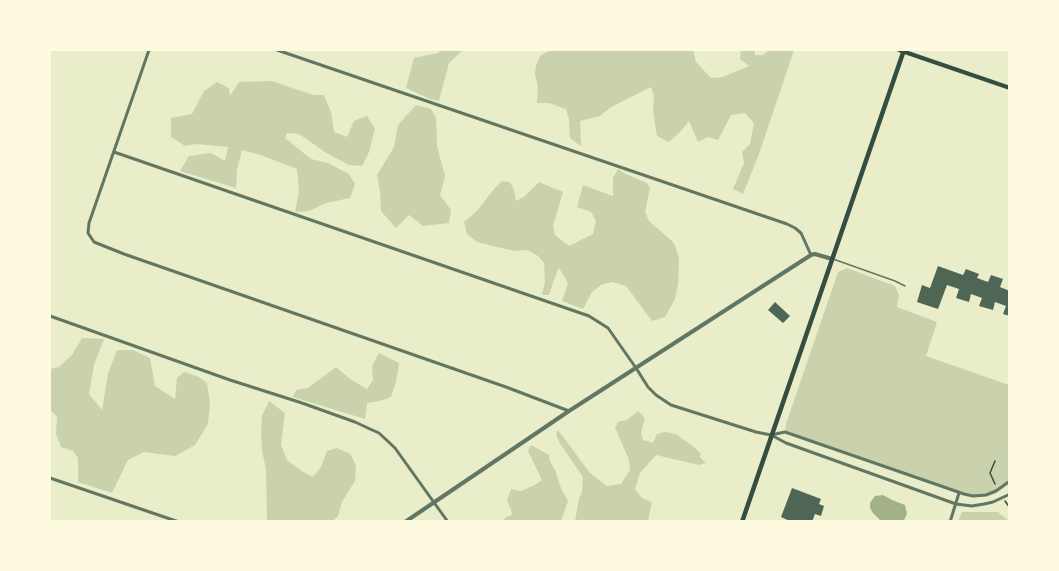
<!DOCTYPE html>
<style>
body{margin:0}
#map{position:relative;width:1059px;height:571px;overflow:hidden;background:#e9edc9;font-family:Figtree,sans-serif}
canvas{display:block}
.frame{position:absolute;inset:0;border:51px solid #fefae0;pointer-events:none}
</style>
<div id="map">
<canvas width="1059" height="571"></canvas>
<div class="frame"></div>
</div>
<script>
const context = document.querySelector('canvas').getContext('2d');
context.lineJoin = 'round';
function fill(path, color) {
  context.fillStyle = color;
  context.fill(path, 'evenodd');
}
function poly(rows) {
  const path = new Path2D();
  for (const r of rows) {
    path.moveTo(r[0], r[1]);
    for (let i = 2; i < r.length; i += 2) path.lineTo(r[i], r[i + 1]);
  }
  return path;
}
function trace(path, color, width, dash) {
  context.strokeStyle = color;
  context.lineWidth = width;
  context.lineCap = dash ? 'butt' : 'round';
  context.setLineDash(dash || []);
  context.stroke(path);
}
fill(poly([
 [441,50,463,50,449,63,439,101,430,99,406,88,414,58,438,53],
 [503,50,693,50,696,62,711,78,723,77,749,66,740,59,741,50,755,50,755,55,763,55,769,50,788,51,794,50,759,154,743,194,733,189,744,163,742,152,750,144,754,123,745,113,731,115,718,140,708,137,698,142,689,121,680,132,669,142,657,136,653,110,654,95,651,87,611,107,600,116,580,121,581,146,570,138,569,119,566,109,549,103,537,103,538,87,535,74,536,66,540,56,549,51,504,51],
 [272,81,313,95,324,95,331,112,334,132,347,137,354,121,367,116,375,129,369,152,362,166,349,165,325,152,299,134,287,133,285,138,311,159,328,163,349,174,355,184,350,198,326,203,309,211,295,212,299,192,297,169,261,155,242,150,237,170,236,188,180,171,189,156,211,153,225,161,228,147,196,144,185,146,171,137,171,118,192,114,204,91,217,82,229,88,230,96,239,82],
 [416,105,431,109,436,118,437,146,445,176,440,195,451,210,449,223,423,226,409,215,396,228,381,211,380,191,377,175,394,147,398,125],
 [618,169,626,174,647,183,650,188,645,212,649,221,674,243,679,258,678,284,675,299,665,317,652,321,626,286,612,282,601,285,592,292,583,309,562,301,568,283,559,268,555,277,549,295,542,295,545,281,544,263,538,256,528,250,514,251,477,242,467,234,464,222,477,211,494,189,502,181,510,182,514,190,516,201,525,196,539,182,563,192,553,226,555,235,569,246,593,234,596,221,591,212,577,207,583,185,613,196,613,178],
 [847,268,895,286,899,295,897,307,937,322,926,356,1009,385,1009,481,1008,484,986,495,973,496,785,432,786,424,838,272],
 [82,338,104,339,94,365,89,394,102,410,108,374,117,350,133,350,150,358,155,386,175,399,177,378,184,372,199,377,207,383,210,404,208,424,195,445,175,456,144,452,128,460,112,493,78,482,78,458,73,451,61,447,56,434,57,416,50,410,50,369,59,367,72,355],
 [379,353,399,363,396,382,391,397,380,401,367,403,365,419,293,397,296,390,308,388,336,367,350,379,367,389,373,380,372,366],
 [269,401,285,413,281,445,287,460,300,470,313,477,321,467,327,451,337,448,350,454,356,465,355,481,342,502,338,516,333,521,267,521,266,469,262,451,261,434,262,416],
 [638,411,645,418,641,433,643,440,653,443,657,434,665,432,676,434,694,447,701,454,700,457,706,463,699,465,656,455,640,473,635,489,642,498,652,502,648,521,575,521,579,499,582,492,583,477,561,445,556,435,558,430,590,473,607,486,621,484,630,470,629,460,615,427,618,422,627,420],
 [531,445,549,455,550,461,555,470,561,488,568,501,561,521,503,521,506,517,512,515,511,509,507,501,511,489,521,491,535,485,542,480,528,451],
 [962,512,998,512,1009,521,958,521]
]), '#cad2ad');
fill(poly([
 [883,495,892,500,905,505,907,514,904,520,902,521,881,521,873,513,870,508,870,503,872,500,875,496]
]), '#a3b18a');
fill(poly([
 [938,266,963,275,966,269,979,274,977,278,988,282,991,275,1003,279,1000,287,1010,291,1010,316,1003,314,1006,306,995,302,993,310,979,306,982,298,971,294,969,302,956,298,959,289,947,285,938,309,917,302,922,285,930,288],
 [775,302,790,316,783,323,768,310],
 [792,488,821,499,819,504,824,506,821,516,815,514,812,522,792,522,781,517]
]), '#4f6655');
trace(poly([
 [995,461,990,473,995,484],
 [1005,501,1010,508]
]), '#344e41', 1.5);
trace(poly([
 [833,259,895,281,905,286]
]), '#617663', 1.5);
trace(poly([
 [149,50,89,223,88,233,94,242,124,254,506,387,569,411],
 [277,50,787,224,795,228,801,233,811,255],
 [114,152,589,316,608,328,636,368,648,387,656,395,671,405,756,432,771,435,785,432,964,494,973,496,986,495,996,491,1010,481],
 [50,316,230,380,302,403,355,422,370,429,379,433,395,448,448,522],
 [773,436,786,443,956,504,972,506,984,504,993,502,1010,494],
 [50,478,179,522],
 [950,522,959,493]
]), '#617663', 3);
trace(poly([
 [405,522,569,411,811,255,815,254,832,259]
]), '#617663', 4);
trace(poly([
 [899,50,1010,88]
]), '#344e41', 4);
trace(poly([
 [742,522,904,50]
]), '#344e41', 4.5);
</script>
